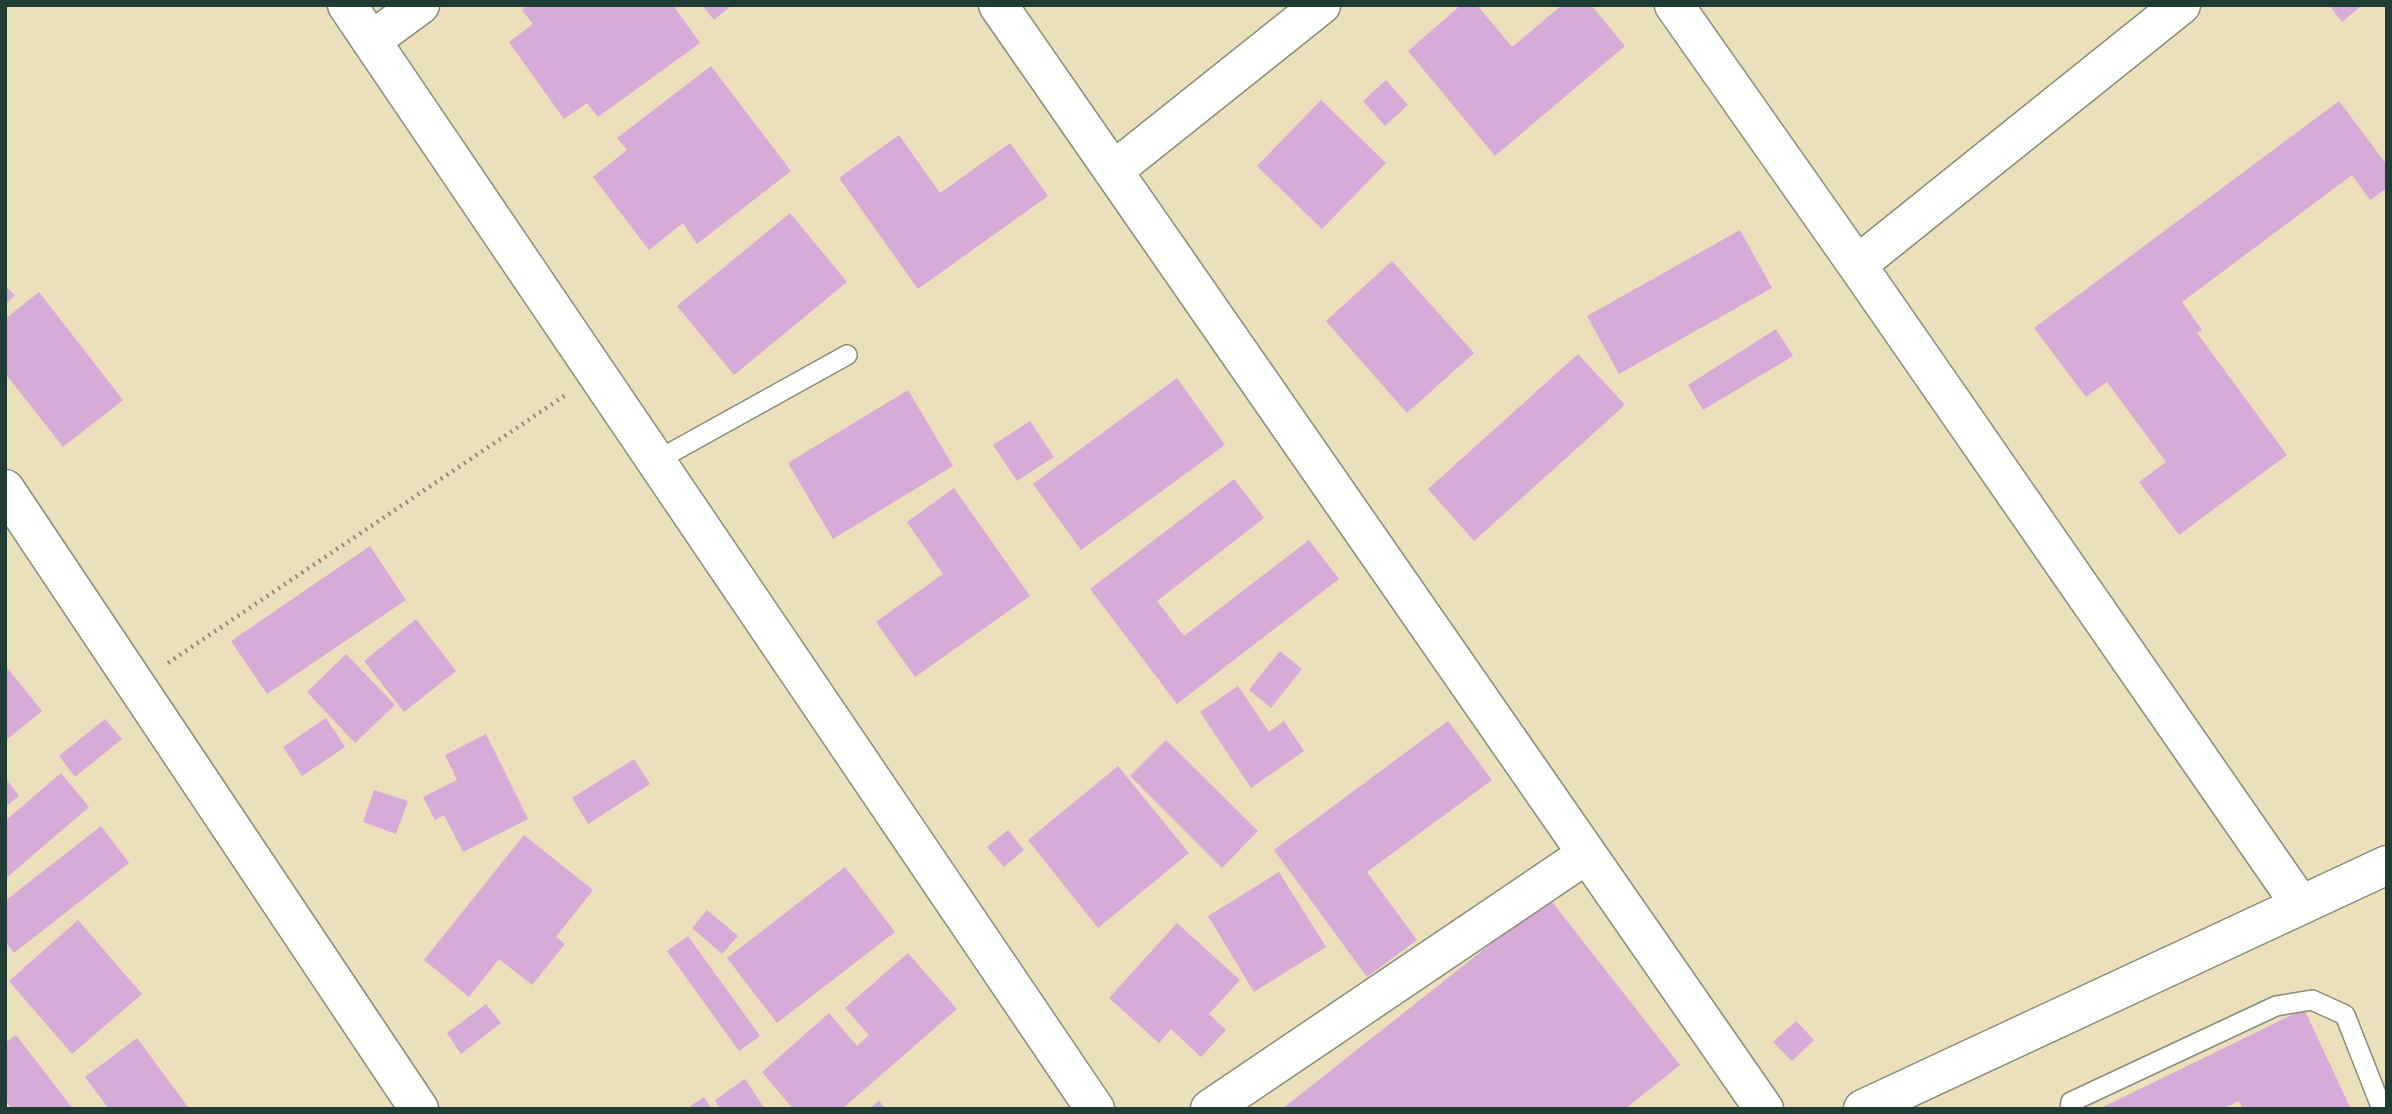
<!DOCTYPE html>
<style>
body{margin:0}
#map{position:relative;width:2392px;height:1114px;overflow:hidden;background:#ecdfbc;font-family:"IM FELL Double Pica",serif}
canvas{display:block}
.frame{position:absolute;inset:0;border:7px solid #1f3d34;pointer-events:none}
</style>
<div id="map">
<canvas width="2392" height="1114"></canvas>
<div class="frame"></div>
</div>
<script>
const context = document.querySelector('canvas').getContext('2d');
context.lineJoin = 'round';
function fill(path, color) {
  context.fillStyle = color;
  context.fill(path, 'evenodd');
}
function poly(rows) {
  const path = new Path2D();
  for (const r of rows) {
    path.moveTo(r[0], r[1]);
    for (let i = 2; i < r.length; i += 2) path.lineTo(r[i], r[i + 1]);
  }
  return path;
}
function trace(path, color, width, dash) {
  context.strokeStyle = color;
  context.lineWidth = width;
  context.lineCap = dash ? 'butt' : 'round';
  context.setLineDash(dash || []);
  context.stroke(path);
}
fill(poly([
 [528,5,673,5,700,43,598,117,587,103,564,119,509,42,533,24,522,10],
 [702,5,732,5,714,20],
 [1461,5,1477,5,1512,47,1562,5,1591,5,1625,46,1495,156,1408,51],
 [2329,5,2362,5,2342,22],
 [711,66,791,171,697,244,683,223,649,250,593,177,627,150,617,138],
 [1386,80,1408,105,1385,126,1363,101],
 [1321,100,1386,163,1322,229,1257,166],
 [2339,101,2387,165,2387,188,2370,200,2352,175,2182,302,2202,330,2197,333,2287,455,2179,535,2139,482,2166,462,2107,382,2086,397,2034,328],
 [899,135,940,193,1010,143,1048,196,918,289,839,178],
 [790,213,847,282,734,375,677,306],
 [1740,230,1772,288,1619,374,1587,316],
 [1392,261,1474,353,1407,413,1326,321],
 [5,286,15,295,5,305],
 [39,292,123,400,63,447,5,373,5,319],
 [1776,329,1793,356,1703,410,1688,385],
 [1578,354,1625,405,1474,541,1428,489],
 [1177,378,1225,445,1081,550,1033,484],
 [908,390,953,466,833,539,788,463],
 [1030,421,1054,457,1017,481,993,445],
 [1234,479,1264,518,1157,601,1184,636,1309,540,1339,579,1177,704,1090,589],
 [954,488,1030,596,915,677,876,622,943,574,907,522],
 [370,546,406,600,267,694,231,641],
 [416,619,456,671,404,712,364,661],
 [1280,651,1302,669,1271,708,1249,690],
 [346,654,395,705,355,743,307,692],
 [5,665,42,711,5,741],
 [1238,686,1269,732,1284,721,1304,751,1251,788,1200,712],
 [326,718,345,747,302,776,283,747],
 [105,719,122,739,75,777,59,756],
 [1448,721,1492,780,1367,872,1417,940,1367,977,1274,850],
 [486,734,528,819,463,852,444,815,435,820,423,797,457,780,445,755],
 [1166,740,1258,831,1222,868,1130,776],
 [634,759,650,784,588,824,572,798],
 [1118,766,1189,853,1098,928,1028,840],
 [61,773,89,807,5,879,5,821],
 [5,778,19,796,5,807],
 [374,790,408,801,396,834,363,822],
 [101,826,129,863,14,953,5,941,5,901],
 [1008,830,1024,850,1004,867,987,847],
 [524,835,593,890,556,937,565,944,532,985,499,959,469,997,424,960],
 [845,867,895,932,777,1023,727,958],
 [1279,872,1326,947,1254,992,1208,916],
 [1549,898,1680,1065,1625,1109,1282,1109],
 [707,910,738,936,722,954,692,928],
 [78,920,142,994,72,1054,9,981],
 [1177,923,1240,980,1209,1014,1226,1030,1201,1057,1171,1029,1159,1043,1109,998],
 [688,936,760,1036,739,1051,667,951],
 [908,953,957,1009,842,1109,793,1109,762,1072,829,1013,857,1046,869,1035,845,1008],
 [486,1004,501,1023,461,1054,447,1033],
 [2304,1009,2351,1109,2243,1109,2239,1101,2222,1109,2099,1109],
 [1796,1021,1814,1040,1792,1061,1773,1042],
 [16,1035,73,1109,12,1109,5,1100,5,1043],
 [137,1038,188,1107,187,1109,109,1109,85,1077],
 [745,1079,765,1109,720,1109,715,1100],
 [704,1097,712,1109,686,1109],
 [879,1101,886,1109,869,1109]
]), '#d6abd7');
const lane = poly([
 [656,461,847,355],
 [2070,1109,2071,1102,2276,1006,2312,1000,2345,1015,2382,1109]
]);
const street = poly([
 [347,5,1095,1109],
 [998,5,1764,1109],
 [1674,5,1857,265,2300,904],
 [371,41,420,5],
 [1113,171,1321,5],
 [1857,265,2181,5],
 [5,489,419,1109],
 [1210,1109,1587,854],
 [1863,1109,2387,865]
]);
trace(lane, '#868e78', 22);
trace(street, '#868e78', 41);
trace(poly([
 [168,663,567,394]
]), '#868e78', 4.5, [2, 5]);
trace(lane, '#fff', 19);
trace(street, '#fff', 38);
</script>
